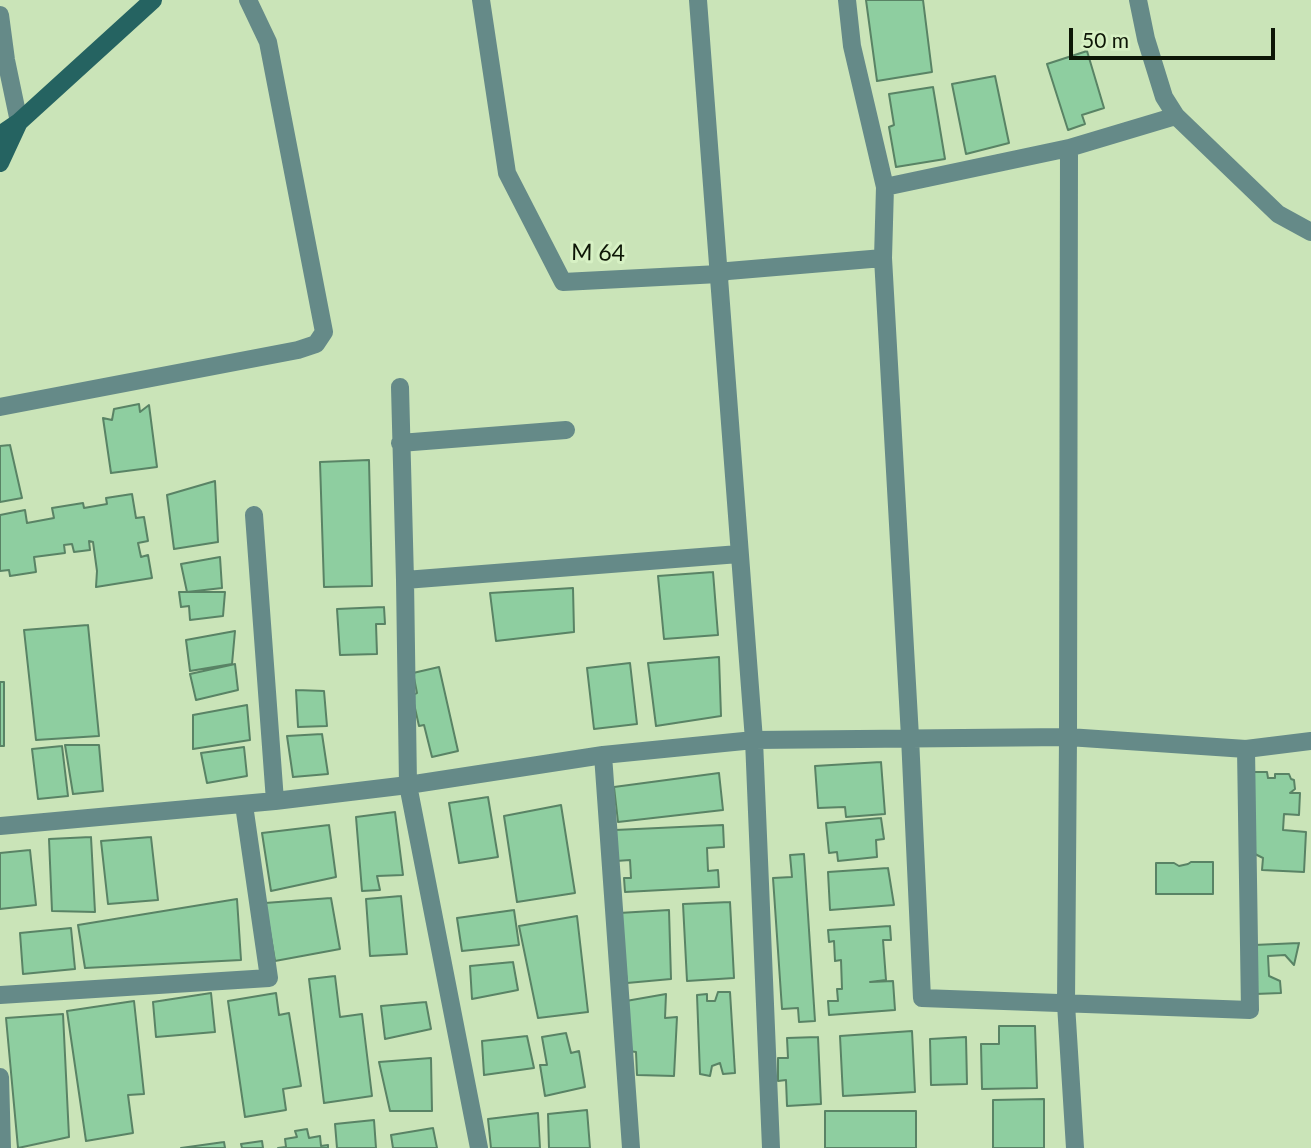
<!DOCTYPE html>
<style>
body{margin:0}
#map{position:relative;width:1311px;height:1148px;overflow:hidden;background:#cae4b8;font-family:Lato,sans-serif}
canvas{display:block}
.scale{position:absolute;left:1069px;top:28px;width:206px;height:32px;box-sizing:border-box;border:4px solid #0d1606;border-top:0;padding-left:9px;font-size:21px;line-height:24px;white-space:nowrap;color:#0d1606;-webkit-text-stroke:5px #d7f1c4;paint-order:stroke}
</style>
<div id="map">
<canvas width="1311" height="1148"></canvas>
<div class="scale">50 m</div>
</div>
<script>
const context = document.querySelector('canvas').getContext('2d');
context.lineJoin = 'round';
function fill(path, color) {
  context.fillStyle = color;
  context.fill(path, 'evenodd');
}
function poly(rows) {
  const path = new Path2D();
  for (const r of rows) {
    path.moveTo(r[0], r[1]);
    for (let i = 2; i < r.length; i += 2) path.lineTo(r[i], r[i + 1]);
  }
  return path;
}
function trace(path, color, width, dash) {
  context.strokeStyle = color;
  context.lineWidth = width;
  context.lineCap = dash ? 'butt' : 'round';
  context.setLineDash(dash || []);
  context.stroke(path);
}
function write(font, color, halo, rows, align = 'center') {
  context.font = font + ' Lato,sans-serif';
  context.lineWidth = 6;
  context.setLineDash([]);
  context.textBaseline = 'middle';
  context.strokeStyle = halo;
  context.fillStyle = color;
  for (const [text, x, y, turn = 0] of rows) {
    context.save();
    context.translate(x, y);
    context.rotate((+turn || 0) * Math.PI / 180);
    context.textAlign = isNaN(turn) ? turn : align;
    if (halo) context.strokeText(text, 0, 0);
    context.fillText(text, 0, 0);
    context.restore();
  }
}
const building = poly([
 [866,0,923,0,932,72,877,81,866,0],
 [1087,51,1104,108,1082,115,1085,124,1068,130,1047,64,1087,51],
 [995,76,1009,143,966,154,952,84,995,76],
 [933,87,945,159,896,167,889,127,894,125,889,94,933,87],
 [139,404,140,412,149,405,157,467,111,473,103,418,112,420,114,409,139,404],
 [10,445,22,498,0,502,0,446,10,445],
 [369,460,372,586,324,587,320,462,369,460],
 [215,481,218,542,174,549,167,495,215,481],
 [132,494,136,518,144,517,148,541,138,543,141,557,148,555,152,578,96,587,97,571,93,542,89,541,90,550,74,552,72,544,64,545,65,553,34,557,36,572,10,576,9,570,0,571,0,515,25,510,27,523,54,518,52,508,83,503,84,508,107,504,106,498,132,494],
 [220,557,222,588,187,592,181,564,220,557],
 [713,572,718,635,664,639,658,576,713,572],
 [573,588,574,632,496,641,490,593,573,588],
 [179,592,225,592,223,616,190,620,189,606,181,607,179,592],
 [384,607,385,624,376,624,377,654,340,655,337,609,384,607],
 [88,625,99,736,36,740,24,630,88,625],
 [235,631,232,664,190,671,186,640,235,631],
 [719,657,721,716,656,726,648,663,719,657],
 [630,663,637,724,594,729,587,668,630,663],
 [235,664,238,690,196,700,190,674,235,664],
 [439,667,458,751,432,757,424,725,419,726,412,695,417,693,413,673,439,667],
 [0,682,4,682,4,746,0,746,0,682],
 [296,690,324,691,327,726,298,727,296,690],
 [247,705,250,740,193,749,193,715,247,705],
 [322,734,328,774,293,777,287,736,322,734],
 [65,745,99,745,103,791,73,794,65,745],
 [62,746,68,796,38,799,32,749,62,746],
 [244,747,247,776,207,783,201,753,244,747],
 [881,762,885,814,846,817,845,807,818,808,815,766,881,762],
 [1253,772,1267,772,1268,778,1275,778,1275,774,1289,774,1291,779,1294,780,1295,789,1290,793,1300,793,1299,815,1284,814,1283,830,1306,832,1304,872,1262,870,1263,858,1253,853,1253,772],
 [719,773,723,810,618,822,614,787,719,773],
 [488,797,498,857,459,863,449,803,488,797],
 [561,805,575,893,517,902,504,816,561,805],
 [395,812,403,875,377,876,380,890,362,891,356,817,395,812],
 [881,818,884,839,876,840,877,857,838,861,837,852,829,853,826,823,881,818],
 [329,825,336,877,271,891,262,833,329,825],
 [723,825,724,847,707,848,708,871,718,870,719,887,625,892,624,878,631,878,630,860,616,861,615,830,723,825],
 [91,837,95,912,52,911,49,839,91,837],
 [151,837,158,900,108,904,101,841,151,837],
 [30,850,36,905,0,909,0,853,30,850],
 [804,854,815,1021,799,1022,798,1008,782,1009,773,878,792,877,790,855,804,854],
 [1191,862,1213,862,1213,894,1156,894,1156,863,1174,863,1179,866,1188,864,1191,862],
 [888,868,894,905,830,910,828,872,888,868],
 [401,896,407,954,370,956,366,899,401,896],
 [331,898,340,949,275,961,265,903,331,898],
 [237,899,241,960,85,968,78,925,237,899],
 [730,902,734,978,687,981,683,904,730,902],
 [514,910,519,945,462,951,457,918,514,910],
 [669,910,671,979,627,983,619,913,669,910],
 [577,916,588,1012,538,1018,519,926,577,916],
 [890,926,891,940,883,940,886,980,870,982,893,981,895,1010,829,1015,828,1001,838,1001,837,989,842,989,841,960,835,961,834,941,829,942,828,930,890,926],
 [71,928,75,969,23,974,20,933,71,928],
 [1299,943,1294,965,1285,955,1268,956,1269,976,1280,981,1281,993,1255,994,1254,945,1299,943],
 [513,962,518,990,472,999,470,966,513,962],
 [335,976,340,1017,362,1014,372,1096,324,1103,309,979,335,976],
 [718,992,730,992,735,1073,723,1074,720,1063,712,1066,710,1076,700,1074,697,995,707,994,707,1001,715,1001,718,992],
 [211,993,215,1032,156,1037,153,1002,211,993],
 [276,993,279,1015,289,1013,301,1086,283,1089,286,1110,245,1117,228,1001,276,993],
 [666,994,665,1018,677,1017,674,1076,637,1075,636,1052,629,1051,626,1001,666,994],
 [134,1001,144,1094,128,1095,133,1133,86,1141,67,1011,134,1001],
 [426,1002,431,1029,385,1039,381,1006,426,1002],
 [63,1014,69,1137,18,1148,6,1018,63,1014],
 [999,1026,1035,1026,1037,1088,982,1089,981,1044,999,1044,999,1026],
 [912,1031,915,1092,843,1096,840,1036,912,1031],
 [566,1033,571,1053,579,1051,585,1087,545,1096,540,1065,547,1065,542,1037,566,1033],
 [527,1036,534,1068,484,1075,482,1041,527,1036],
 [818,1037,821,1104,787,1106,786,1080,778,1081,778,1058,788,1058,787,1038,818,1037],
 [966,1037,967,1084,931,1085,930,1039,966,1037],
 [431,1058,432,1111,390,1111,379,1062,431,1058],
 [1044,1099,1044,1148,993,1148,993,1100,1044,1099],
 [587,1110,590,1148,549,1148,548,1114,587,1110],
 [825,1111,916,1111,916,1148,825,1148,825,1111],
 [538,1113,540,1148,491,1148,488,1119,538,1113],
 [374,1120,376,1148,337,1148,335,1124,374,1120],
 [433,1128,437,1148,393,1148,391,1135,433,1128],
 [307,1129,309,1138,320,1136,321,1146,328,1145,328,1148,278,1148,286,1147,285,1139,297,1137,295,1131,307,1129],
 [262,1141,263,1148,242,1148,241,1144,262,1141],
 [224,1142,225,1148,181,1148,224,1142]
]);
fill(building, '#8ecea0');
trace(building, '#598365', 2);
trace(poly([
 [481,0,507,173,563,282,719,274,728,271,883,258],
 [698,0,754,740,771,1148],
 [847,0,852,46,885,187,883,258,910,737,922,998,1250,1010,1246,749],
 [1138,0,1146,39,1164,97,1176,116,1278,214,1311,232],
 [0,15,6,60,19,122],
 [1069,148,1176,116],
 [885,187,1069,148,1068,737,1066,1004,1075,1148],
 [400,387,405,580,408,785,479,1148],
 [0,407,298,350,316,344,324,332,268,42,248,0],
 [400,443,566,430],
 [254,515,275,801],
 [405,580,739,554],
 [603,755,631,1148],
 [0,826,275,801,408,785,603,755,754,740,1068,737,1246,749,1311,741],
 [0,995,269,978,244,805],
 [0,1077,2,1148]
]), '#658a88', 18);
trace(poly([
 [0,135,19,122,153,0],
 [0,163,19,122]
]), '#256361', 18);
write('23px', '#0d1606', '#d7f1c4', [
 ["M 64",598,253,1]
]);
</script>
